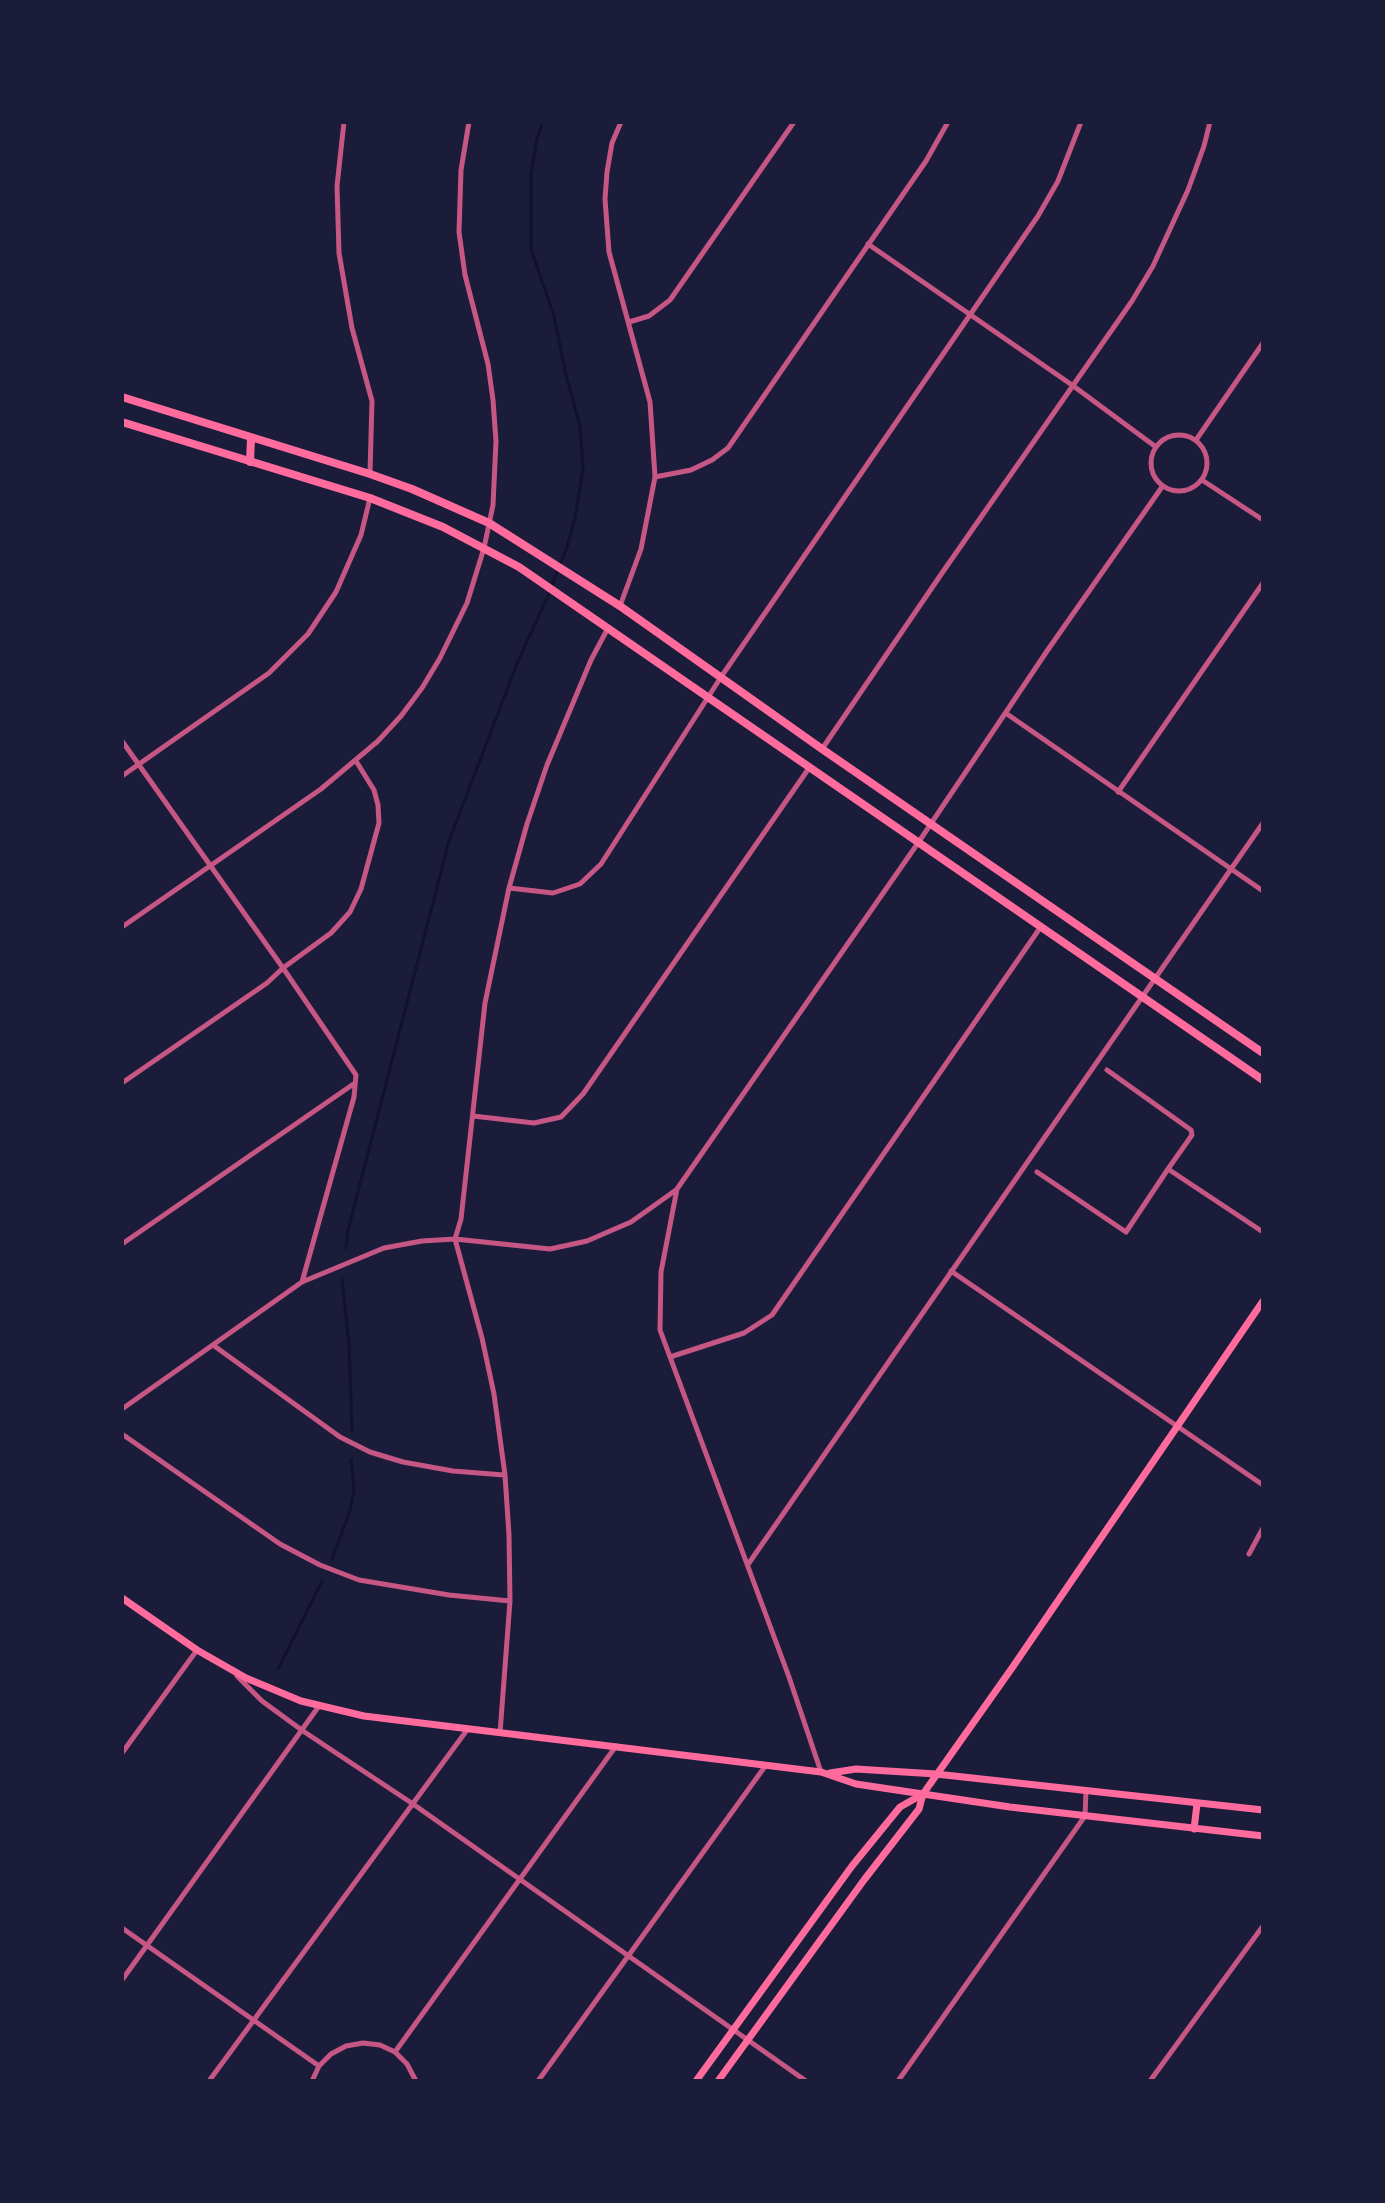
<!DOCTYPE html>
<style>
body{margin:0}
#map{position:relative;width:1385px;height:2203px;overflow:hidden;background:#1b1b3a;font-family:Bitter,serif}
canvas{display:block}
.frame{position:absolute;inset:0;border:124px solid #1b1b3a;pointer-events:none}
</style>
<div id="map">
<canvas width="1385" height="2203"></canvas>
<div class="frame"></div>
</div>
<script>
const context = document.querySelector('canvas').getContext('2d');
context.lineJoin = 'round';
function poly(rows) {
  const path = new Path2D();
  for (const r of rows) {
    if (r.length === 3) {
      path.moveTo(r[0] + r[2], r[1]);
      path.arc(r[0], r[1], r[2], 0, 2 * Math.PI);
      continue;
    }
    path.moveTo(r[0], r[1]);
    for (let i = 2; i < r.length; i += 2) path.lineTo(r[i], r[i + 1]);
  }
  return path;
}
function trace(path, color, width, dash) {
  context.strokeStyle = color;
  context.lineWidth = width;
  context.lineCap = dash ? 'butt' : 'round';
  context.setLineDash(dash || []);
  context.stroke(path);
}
trace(poly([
 [346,1248,348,1230,449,841,518,661,547,598,567,547,575,518,583,468,580,426,566,375,554,316,531,249,531,175,537,139,543,122],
 [342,1278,349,1345,352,1430],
 [332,1559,350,1511,354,1491,351,1459],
 [278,1669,322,1581]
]), '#12122b', 3);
trace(poly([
 [344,122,337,186,339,253,352,328,372,401,370,473],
 [868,244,1072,385,1156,447],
 [629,322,649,316,670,300,794,122],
 [1179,463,28],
 [1196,440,1263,343],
 [655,477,691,470,712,460,728,448,926,161,948,122],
 [1202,480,1263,520],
 [620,606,641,549,655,477,650,402,609,252,605,199,607,172,612,143,621,122],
 [1007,714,1263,891],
 [122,741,283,968,356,1075,354,1097,302,1282],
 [822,749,942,573,1132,301,1153,266,1188,190,1204,146,1210,122],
 [122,776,269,673,308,634,336,592,361,535,370,498],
 [1118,792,1263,583],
 [509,888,553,893,580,884,601,864,721,677,1038,216,1058,181,1081,122],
 [122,927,321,789,378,741,401,716,422,688,440,658,467,603,484,548,493,505,496,441,493,400,488,364,465,275,459,232,461,170,469,122],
 [1107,1070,1191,1130,1192,1135,1168,1169],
 [122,1083,267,983,283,968,331,933,350,912,361,889,379,823,378,805,374,790,356,761],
 [473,1116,534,1123,561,1117,583,1094,809,768],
 [1037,1172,1126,1232,1168,1169,1263,1232],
 [122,1244,355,1083],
 [951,1271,1263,1485],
 [213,1345,340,1437,370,1452,403,1462,453,1471,504,1475],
 [670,1357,744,1333,772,1315,1040,928],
 [122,1409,302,1282,384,1248,422,1241,455,1239,550,1249,587,1241,631,1222,676,1190],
 [122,1434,280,1544,320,1565,359,1580,449,1595,510,1601],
 [1249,1554,1263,1528],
 [749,1563,1263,823],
 [237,1676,262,1701,303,1731,413,1804,806,2081],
 [500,1733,510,1601,509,1535,505,1475,494,1394,482,1338,455,1239,461,1219,485,1003,509,888,527,824,547,765,591,660,608,628],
 [122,1753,197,1650],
 [821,1772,789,1677,660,1330,661,1272,677,1189,918,843,1047,651,1162,487],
 [122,1928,319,2066],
 [122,1980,319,1706],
 [395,2052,616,1746],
 [209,2081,467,1730],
 [312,2081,319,2066,331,2054,346,2046,363,2043,380,2045,395,2052,407,2064,416,2081],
 [538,2081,766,1765],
 [898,2081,1085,1816,1086,1791],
 [1150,2081,1263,1926]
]), '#c65784', 5);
trace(poly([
 [122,1598,197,1650,246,1678,301,1701,364,1716,821,1772,856,1784,1010,1807,1263,1836],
 [830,1773,856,1769,936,1774,1263,1810],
 [1194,1829,1197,1804],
 [696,2081,852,1866,900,1807,923,1794],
 [718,2081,864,1880,919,1809,923,1794,1012,1668,1263,1301]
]), '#ff6b9d', 7);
trace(poly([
 [122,397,370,474,412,489,489,523,620,606,822,749,1263,1053],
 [122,422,370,498,443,527,519,567,1263,1080],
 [250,462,251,438]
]), '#ff6b9d', 8);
</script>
